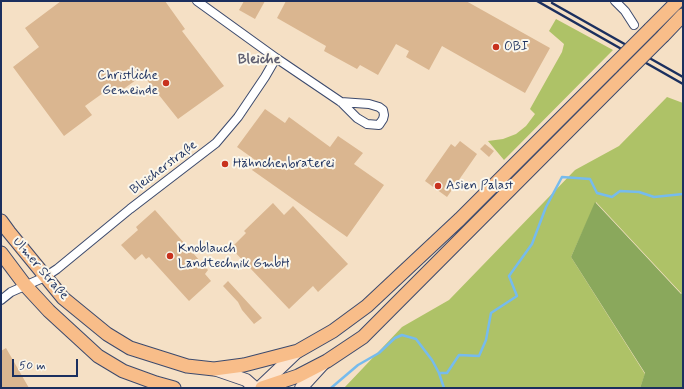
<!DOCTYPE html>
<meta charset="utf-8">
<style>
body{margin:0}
#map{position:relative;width:684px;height:389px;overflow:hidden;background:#f5e0c5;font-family:Mynerve,sans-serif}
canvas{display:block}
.frame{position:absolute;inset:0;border:2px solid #1b2f5e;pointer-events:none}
.scale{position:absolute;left:12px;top:359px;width:66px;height:18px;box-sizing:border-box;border:2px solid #1b2f5e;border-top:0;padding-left:5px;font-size:12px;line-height:14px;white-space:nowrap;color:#1b2f5e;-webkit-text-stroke:3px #fbf7ec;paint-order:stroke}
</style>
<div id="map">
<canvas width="684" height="389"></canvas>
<div class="frame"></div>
<div class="scale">50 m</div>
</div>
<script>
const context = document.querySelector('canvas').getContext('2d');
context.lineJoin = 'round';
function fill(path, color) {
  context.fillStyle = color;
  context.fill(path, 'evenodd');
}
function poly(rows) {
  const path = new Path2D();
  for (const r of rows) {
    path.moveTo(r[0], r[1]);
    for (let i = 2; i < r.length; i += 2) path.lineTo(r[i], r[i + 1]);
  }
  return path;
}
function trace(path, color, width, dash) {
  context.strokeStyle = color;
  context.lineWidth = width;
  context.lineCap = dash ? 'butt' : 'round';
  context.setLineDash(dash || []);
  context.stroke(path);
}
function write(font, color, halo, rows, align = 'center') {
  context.font = font + ' Mynerve,sans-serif';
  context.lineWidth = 4;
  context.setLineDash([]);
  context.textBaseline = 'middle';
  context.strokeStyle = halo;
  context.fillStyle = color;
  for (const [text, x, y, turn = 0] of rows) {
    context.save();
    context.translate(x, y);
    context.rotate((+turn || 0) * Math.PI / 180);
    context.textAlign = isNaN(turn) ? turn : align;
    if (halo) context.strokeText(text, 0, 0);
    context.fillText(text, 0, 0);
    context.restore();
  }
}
fill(poly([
 [556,19,613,50,504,160,488,141,503,139,516,134,526,126,535,114,530,109,562,52,564,44,549,31],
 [667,97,683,103,683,292,682,294,596,202,571,257,645,374,640,388,344,388,402,327,449,300,575,170,619,146]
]), '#aec267');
fill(poly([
 [595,202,681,294,683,292,683,388,640,388,645,373,571,257]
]), '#8aa85c');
trace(poly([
 [439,373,444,388],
 [331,388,358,365,379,353,395,338,402,335,416,339,432,360,439,373,447,373,459,355,479,356,486,340,491,313,517,296,509,276,532,244,546,207,562,177,590,179,597,193,612,197,620,191,639,192,654,197,683,194]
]), '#76bbed', 2.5);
fill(poly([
 [61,1,165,1,185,29,182,31,224,86,178,119,143,75,115,95,110,88,85,106,92,115,64,136,13,67,39,47,25,28],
 [244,1,265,1,255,19,239,10],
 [286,1,466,1,550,48,525,93,442,46,429,70,406,57,409,51,396,44,378,75,360,65,357,69,324,51,326,46,277,18],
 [265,109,285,123,289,117,330,147,338,136,363,153,354,164,384,185,347,237,252,170,258,162,237,147],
 [460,141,477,154,447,197,425,181,451,144,455,147],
 [485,144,494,151,489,157,480,149],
 [273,203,284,215,293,206,348,264,318,292,313,286,289,309,231,248,246,233,244,231],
 [155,210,208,270,205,274,211,281,189,301,149,257,146,259,142,254,135,260,121,245,138,230,136,227],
 [228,281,262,318,254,324,242,310,238,302,223,286],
 [6,348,29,388,1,388,1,351]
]), '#dab690');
const minor = poly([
 [615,1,625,11,634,25],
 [276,58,341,102,357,118,367,124,379,125,383,119,384,115,383,110,379,107,369,104,341,102],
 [1,300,11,292,45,277,57,269,130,209,216,143,238,117,265,77,276,58,197,1]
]);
const secondary = poly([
 [214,369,246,380,255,388],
 [259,388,298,351],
 [301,388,323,364]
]);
const primary = poly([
 [650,29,678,1],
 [663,36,683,15],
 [1,221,9,232,63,298,107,334,130,348,187,366,214,369,244,365,298,351,333,331,367,306,460,219,612,67],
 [1,253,25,285,49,311,98,356,123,371,156,383,174,388],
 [262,388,298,376,327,361,363,337,625,74]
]);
trace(minor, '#3c4a6d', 10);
trace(secondary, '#3c4a6d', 14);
trace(primary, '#3c4a6d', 15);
trace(minor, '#fff', 8);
trace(secondary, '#fce5d0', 12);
trace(primary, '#f8bd89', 13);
trace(poly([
 [537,1,683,84],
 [552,3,683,77]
]), '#1b2f5e', 2.5);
const primaryBridge = poly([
 [612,67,650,29],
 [625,74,663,36]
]);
trace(primaryBridge, '#3c4a6d', 15, []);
trace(primaryBridge, '#f8bd89', 13);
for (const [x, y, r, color] of [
 [496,47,4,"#c8321e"],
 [166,83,4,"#c8321e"],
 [225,164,4,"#c8321e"],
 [438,186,4,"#c8321e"],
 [170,256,4,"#c8321e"]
]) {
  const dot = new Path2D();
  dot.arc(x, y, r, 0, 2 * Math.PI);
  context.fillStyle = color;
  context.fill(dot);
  trace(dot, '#fbf7ec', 1.5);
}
write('13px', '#1b2f5e', '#fbf7ec', [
 ["OBI",504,47],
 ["Christliche",158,76,"right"],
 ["Gemeinde",158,91,"right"],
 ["Hähnchenbraterei",233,164],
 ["Asien Palast",446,186],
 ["Knoblauch",178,249],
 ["Landtechnik GmbH",178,264]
], 'left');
write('13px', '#1b2f5e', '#fbf7ec', [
 ["Bleicherstraße",164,168,-37],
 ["Ulmer Straße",40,269,49]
]);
write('bold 14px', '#5e5e70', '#fbf7ec', [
 ["Bleiche",259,60]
]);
</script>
